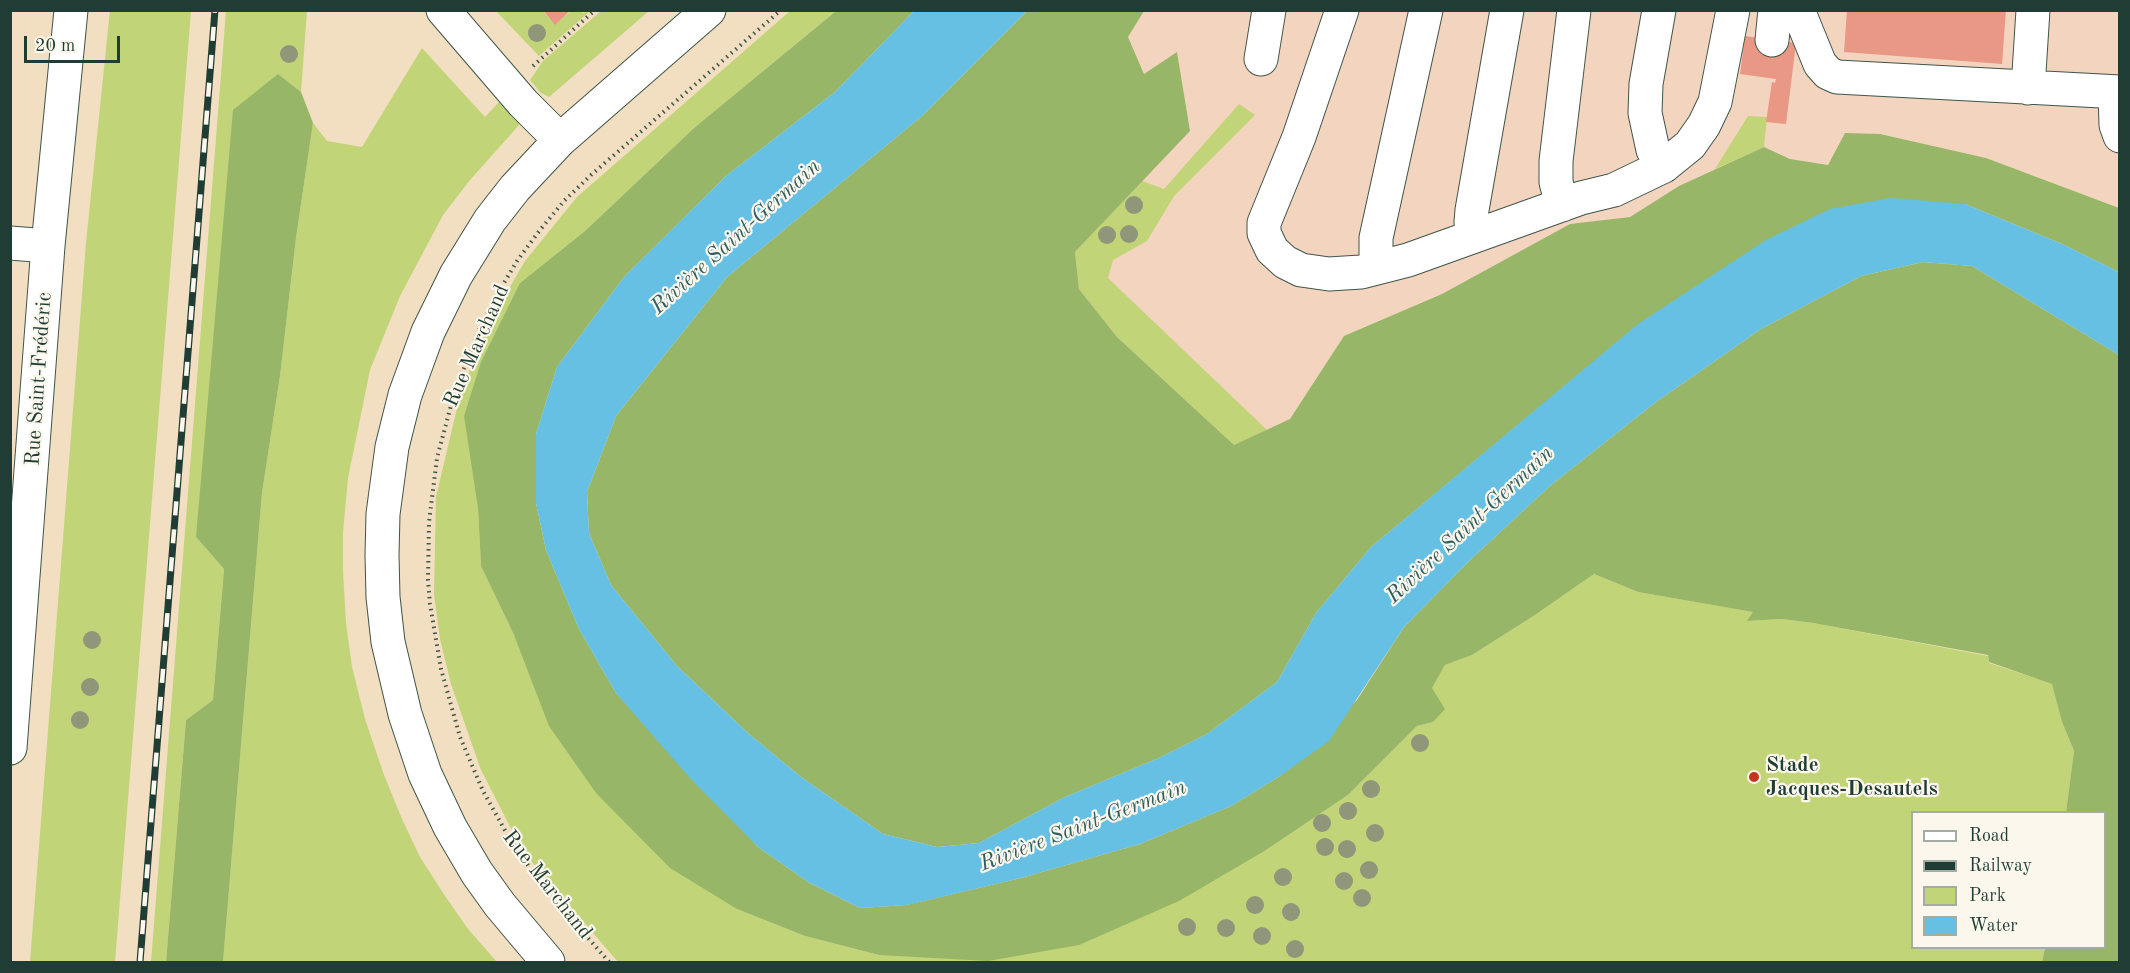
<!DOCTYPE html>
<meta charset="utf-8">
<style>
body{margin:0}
#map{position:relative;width:2130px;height:973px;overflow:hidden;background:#f2dec0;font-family:"Old Standard TT",serif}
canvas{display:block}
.frame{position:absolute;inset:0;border:12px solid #1f3d34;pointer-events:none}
.legend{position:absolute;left:1911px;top:811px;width:195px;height:138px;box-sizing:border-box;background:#fbf7ec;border:2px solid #a3ada2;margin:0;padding:8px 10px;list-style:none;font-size:18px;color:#1f3d34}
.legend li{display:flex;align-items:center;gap:12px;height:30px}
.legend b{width:30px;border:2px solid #a3ada2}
.scale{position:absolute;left:24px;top:36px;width:96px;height:27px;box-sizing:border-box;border:3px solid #1f3d34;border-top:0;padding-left:8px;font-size:18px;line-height:21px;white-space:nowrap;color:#1f3d34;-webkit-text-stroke:4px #fbf7ec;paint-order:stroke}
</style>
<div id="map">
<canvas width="2130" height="973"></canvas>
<div class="frame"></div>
<ul class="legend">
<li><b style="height:8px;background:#fff"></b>Road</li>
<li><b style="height:8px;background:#1f3d34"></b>Railway</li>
<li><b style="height:16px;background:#c1d477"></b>Park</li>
<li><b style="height:16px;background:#65c0e3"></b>Water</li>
</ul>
<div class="scale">20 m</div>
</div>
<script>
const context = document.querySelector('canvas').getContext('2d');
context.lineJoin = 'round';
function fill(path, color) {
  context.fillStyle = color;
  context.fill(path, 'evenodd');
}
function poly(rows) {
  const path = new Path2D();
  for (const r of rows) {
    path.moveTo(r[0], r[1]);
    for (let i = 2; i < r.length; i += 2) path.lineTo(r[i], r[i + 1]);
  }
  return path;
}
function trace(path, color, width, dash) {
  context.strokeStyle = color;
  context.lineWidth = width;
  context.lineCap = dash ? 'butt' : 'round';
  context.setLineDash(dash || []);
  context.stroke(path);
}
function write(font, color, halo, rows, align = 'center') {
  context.font = font + ' "Old Standard TT",serif';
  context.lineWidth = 4.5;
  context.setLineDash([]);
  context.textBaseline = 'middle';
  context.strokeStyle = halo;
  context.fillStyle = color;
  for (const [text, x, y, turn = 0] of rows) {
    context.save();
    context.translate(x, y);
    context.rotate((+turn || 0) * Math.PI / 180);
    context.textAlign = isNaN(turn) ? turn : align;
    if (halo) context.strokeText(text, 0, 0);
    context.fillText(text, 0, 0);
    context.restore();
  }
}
fill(poly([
 [1144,11,2119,11,2119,208,1986,158,1880,134,1828,165,1790,159,1764,147,1679,186,1630,217,1570,224,1442,294,1344,336,1290,419,1234,445,1075,252,1190,130,1177,53,1145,74,1128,37]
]), '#f3d4bf');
fill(poly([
 [110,10,191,11,115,962,30,962,86,243],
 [226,11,307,11,301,92,277,74,196,537,224,569,213,700,186,720,166,962,151,962],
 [496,11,543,11,555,24,571,11,580,11,583,13,590,11,539,56],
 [601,11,649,11,549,97,541,93,530,80,543,61],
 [790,11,836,11,694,128,585,231,520,283,478,508,481,566,514,635,737,909,805,936,879,955,1266,850,1348,795,1417,726,1433,722,1432,688,1445,665,1472,655,1535,615,1594,574,1638,592,1754,612,1748,621,1782,619,1813,623,1988,656,1989,663,2053,684,2062,722,2074,751,2066,812,1912,812,1912,948,2045,948,2042,962,618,962,532,862,515,836,481,770,451,684,440,639,434,594,436,497,458,404,475,355,499,306,525,261,577,197],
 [422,48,485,117,500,101,520,124,470,180,443,215,400,296,370,370,348,478,343,532,343,572,346,623,352,667,365,719,384,775,402,819,420,857,443,893,468,929,497,962,223,962,262,493,280,376,296,238,313,123,327,141,362,147],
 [1239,104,1255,115,1174,196,1147,241,1113,260,1108,278,1267,430,1234,445,1117,337,1079,289,1075,252,1142,181,1164,189],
 [1748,116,1767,117,1764,147,1715,169]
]), '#c1d477');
fill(poly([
 [836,11,914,11,835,92,726,176,624,277,557,367,536,434,536,503,546,550,579,629,616,693,758,847,808,882,860,908,906,905,1021,878,1140,844,1231,806,1280,776,1357,700,1404,627,1469,561,1551,485,1656,402,1761,329,1861,276,1923,262,1972,266,2119,355,2119,962,2042,962,2045,948,2104,948,2104,812,2066,812,2074,751,2062,722,2052,684,1989,662,1988,655,1813,623,1782,619,1747,621,1753,612,1638,592,1594,574,1535,615,1472,655,1445,665,1432,688,1445,709,1433,722,1417,726,1348,795,1266,850,1179,901,1079,945,988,961,879,955,805,936,737,909,670,868,596,793,549,726,514,635,481,566,478,508,464,416,481,362,520,283,585,231,694,128],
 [1027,11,1144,11,1128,37,1144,74,1177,52,1190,131,1075,252,1079,289,1117,337,1234,445,1290,419,1344,336,1442,294,1570,224,1630,217,1679,186,1764,147,1790,159,1828,165,1845,133,1880,134,1986,158,2119,208,2119,272,2062,244,1965,204,1638,325,1371,547,1316,613,1277,682,1207,734,1159,758,1065,797,979,843,937,847,883,834,801,777,749,734,677,666,611,585,589,533,587,492,616,416,727,277,922,116],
 [278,74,301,92,313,123,296,238,280,376,262,493,223,962,166,962,186,720,213,700,224,569,196,537,233,110]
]), '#98b668');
fill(poly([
 [914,11,1027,11,922,116,727,277,616,416,587,492,589,533,611,585,677,666,749,734,801,777,883,834,937,847,979,843,1065,797,1159,758,1207,734,1277,682,1316,613,1371,547,1638,324,1766,240,1830,209,1891,198,1965,204,2062,244,2119,272,2119,355,1972,266,1923,262,1861,276,1761,329,1656,402,1551,485,1469,561,1404,627,1329,741,1280,776,1231,806,1140,844,1021,878,907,905,860,908,808,882,758,847,689,777,616,693,579,629,546,550,536,503,536,434,557,367,624,277,726,176,835,92]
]), '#65c0e3');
fill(poly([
 [543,10,571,10,555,25],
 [1847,10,2006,10,2002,64,1844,52],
 [1745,36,1796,43,1786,124,1766,122,1772,82,1775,83,1776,79,1740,74]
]), '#e99885');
const minor = poly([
 [443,10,523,103,560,140],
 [1342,10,1299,137,1264,223,1264,233,1272,250,1285,262,1301,270,1329,274,1361,272,1408,260,1581,198,1614,190,1664,166,1690,145,1704,125,1715,102,1733,10],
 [1659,10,1646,84,1645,113,1653,150,1664,166],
 [1798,10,1820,64,1828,73,1837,77,2120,92],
 [1772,40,1775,10],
 [1261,59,1269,10],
 [2028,88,2033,10],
 [2115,93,2116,125,2120,136],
 [1562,205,1556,182,1556,161,1574,10],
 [1474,236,1471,222,1472,210,1507,10],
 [10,243,48,246],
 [1379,267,1376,254,1376,238,1426,10],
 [10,748,48,246,71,10],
 [548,962,500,905,477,873,450,827,425,774,405,714,388,642,383,597,382,555,383,514,392,447,405,395,428,332,456,275,490,220,515,188,560,140,709,10]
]);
trace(minor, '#3f5549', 35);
trace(poly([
 [533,66,595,10],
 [609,962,542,885,511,841,483,791,460,737,441,669,430,604,428,580,429,522,437,458,454,394,479,330,498,293,517,261,540,230,564,201,591,175,781,10]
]), '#3f5549', 4, [1.5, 4.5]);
trace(minor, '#fff', 33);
const rail = poly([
 [140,962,215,10]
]);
trace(rail, '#1f3d34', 7);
trace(rail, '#fbf7ec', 4.5, [14]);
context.fillStyle = '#90967a';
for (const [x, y] of [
 [537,33],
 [289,54],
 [1134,205],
 [1129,234],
 [1107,235],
 [92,640],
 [90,687],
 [80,720],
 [1420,743],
 [1371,789],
 [1348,811],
 [1322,823],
 [1375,833],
 [1325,847],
 [1347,849],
 [1369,870],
 [1283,877],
 [1344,881],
 [1362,898],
 [1255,905],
 [1291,912],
 [1187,927],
 [1226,928],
 [1262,936],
 [1295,949]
]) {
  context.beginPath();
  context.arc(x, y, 9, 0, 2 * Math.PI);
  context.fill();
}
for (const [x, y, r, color] of [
 [1754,777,6,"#c8321e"]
]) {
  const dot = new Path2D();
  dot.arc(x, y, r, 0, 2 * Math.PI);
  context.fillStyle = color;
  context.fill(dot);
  trace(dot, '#fbf7ec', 2);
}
write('21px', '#1f3d34', '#fbf7ec', [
 ["Rue Marchand",477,346,-66],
 ["Rue Saint-Frédéric",39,379,-86],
 ["Rue Marchand",547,885,52]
]);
write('bold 21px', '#1f3d34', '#fbf7ec', [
 ["Stade",1766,765],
 ["Jacques-Desautels",1766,789]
], 'left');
write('italic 22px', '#305e60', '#fbf7ec', [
 ["Rivière Saint-Germain",736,237,-42],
 ["Rivière Saint-Germain",1470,525,-43],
 ["Rivière Saint-Germain",1083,826,-21]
]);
</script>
